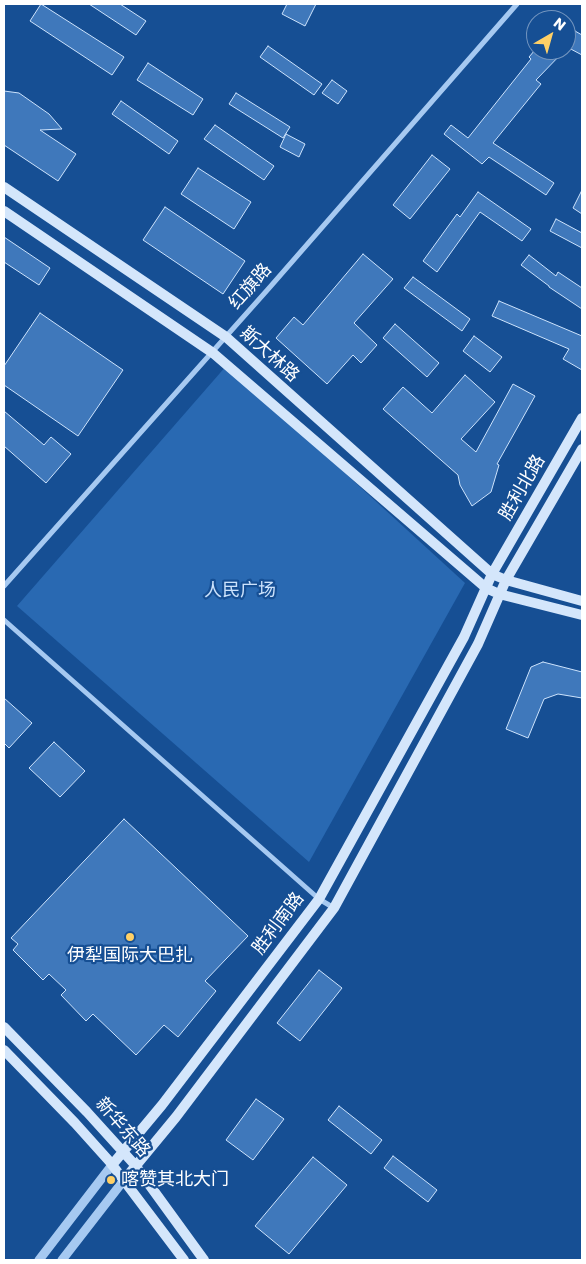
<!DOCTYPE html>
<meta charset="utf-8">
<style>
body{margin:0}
#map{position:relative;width:586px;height:1264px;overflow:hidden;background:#164f94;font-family:Poppins,sans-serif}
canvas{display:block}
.frame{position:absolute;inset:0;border:5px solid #fff;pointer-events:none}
.north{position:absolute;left:526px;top:10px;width:50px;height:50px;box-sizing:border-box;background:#164f94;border:1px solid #7395bf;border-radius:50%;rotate:38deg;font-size:14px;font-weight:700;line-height:20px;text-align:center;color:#fff}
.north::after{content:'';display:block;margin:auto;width:18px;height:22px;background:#ffd066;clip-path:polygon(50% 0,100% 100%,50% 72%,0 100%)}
</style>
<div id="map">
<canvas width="586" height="1264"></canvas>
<div class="frame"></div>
<div class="north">N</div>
</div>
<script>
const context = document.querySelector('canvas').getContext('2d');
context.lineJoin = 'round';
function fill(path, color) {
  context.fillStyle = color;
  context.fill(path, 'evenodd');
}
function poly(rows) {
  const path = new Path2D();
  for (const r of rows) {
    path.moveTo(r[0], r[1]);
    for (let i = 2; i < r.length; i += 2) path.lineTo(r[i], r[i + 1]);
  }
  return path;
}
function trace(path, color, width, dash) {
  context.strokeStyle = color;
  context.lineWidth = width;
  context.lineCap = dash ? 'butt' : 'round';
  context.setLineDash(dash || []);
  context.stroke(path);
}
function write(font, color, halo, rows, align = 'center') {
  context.font = font + ' Poppins,"Noto Sans SC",sans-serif';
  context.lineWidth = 4.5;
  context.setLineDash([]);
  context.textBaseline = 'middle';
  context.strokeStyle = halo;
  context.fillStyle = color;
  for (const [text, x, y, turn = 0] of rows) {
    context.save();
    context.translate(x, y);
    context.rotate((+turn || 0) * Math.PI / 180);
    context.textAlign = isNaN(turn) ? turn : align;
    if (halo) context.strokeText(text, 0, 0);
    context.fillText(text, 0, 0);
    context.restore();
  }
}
fill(poly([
 [227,365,465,583,309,862,17,606]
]), '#2969b2');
const building = poly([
 [41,4,124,57,112,75,30,21,41,4],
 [89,4,120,4,146,21,136,35,89,4],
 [287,4,316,4,305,26,282,14,287,4],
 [575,31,582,35,582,55,567,47,575,31],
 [268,46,322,84,314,95,260,57,268,46],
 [535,50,565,50,536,80,541,84,493,143,554,183,546,195,489,157,482,164,444,134,451,125,468,138,531,59,529,57,535,50],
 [148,63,203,99,193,115,137,80,148,63],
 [332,80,347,91,338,104,322,93,332,80],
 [4,91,19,93,49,114,62,129,40,130,76,154,58,181,4,145,4,91],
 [236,93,290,127,283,138,229,104,236,93],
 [121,101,178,141,169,154,112,114,121,101],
 [215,125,274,166,264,180,204,139,215,125],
 [286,134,305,144,299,157,280,147,286,134],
 [432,155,450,169,410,219,393,205,432,155],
 [198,168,251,202,234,229,181,194,198,168],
 [582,190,582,214,573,208,582,190],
 [478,192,531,229,522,241,480,212,437,272,423,261,457,214,460,217,478,192],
 [165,207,245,261,223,294,143,240,165,207],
 [556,219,582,233,582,248,550,231,556,219],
 [4,237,50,268,39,285,4,262,4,237],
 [363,254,393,279,354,323,377,345,361,363,353,355,327,384,276,338,294,317,303,325,363,254],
 [529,255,556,276,558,272,582,288,582,309,549,287,549,286,521,265,529,255],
 [413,277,470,319,462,331,404,288,413,277],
 [499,301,582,336,582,370,563,359,569,349,492,316,499,301],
 [40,313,123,370,78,436,4,385,4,366,40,313],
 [395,324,439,363,427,377,383,338,395,324],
 [474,336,502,357,490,372,463,351,474,336],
 [465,375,495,402,461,439,476,452,513,384,535,396,497,464,499,465,491,492,472,506,460,485,458,475,383,409,403,387,432,413,465,375],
 [4,411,44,445,51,437,71,454,46,483,4,446,4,411],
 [543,662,582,672,582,698,558,694,544,699,528,738,506,729,531,667,543,662],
 [4,698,32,723,9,748,4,743,4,698],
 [54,742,85,771,60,797,29,768,54,742],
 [124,819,248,936,205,981,216,991,178,1037,164,1025,136,1055,93,1014,86,1021,61,995,66,990,49,974,43,980,13,950,18,944,11,938,124,819],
 [319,970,342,988,300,1041,277,1023,319,970],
 [256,1099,284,1119,253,1160,226,1140,256,1099],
 [339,1106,382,1140,371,1154,328,1120,339,1106],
 [393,1156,437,1190,428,1202,384,1168,393,1156],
 [313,1157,347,1185,289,1254,255,1226,313,1157]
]);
fill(building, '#3f78bb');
trace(building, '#cde3fc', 1);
trace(poly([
 [4,586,270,287,517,4],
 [4,620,319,899,334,908]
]), '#a6c9f1', 5);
trace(poly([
 [39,1260,112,1165],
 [62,1260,124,1180]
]), '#a6c9f1', 9);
trace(poly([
 [4,187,226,337,492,574,506,580,582,601],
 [4,211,213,353,486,588,499,594,582,615],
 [4,1027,87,1112,135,1165,204,1260],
 [4,1050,75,1123,110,1162,184,1260],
 [112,1165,162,1105,319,899,464,637,492,574,582,418],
 [124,1180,176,1117,334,908,478,644,506,580,582,449]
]), '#d4e6fb', 10);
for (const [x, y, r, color] of [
 [130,937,5,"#ffd066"],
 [111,1180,5,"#ffd066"]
]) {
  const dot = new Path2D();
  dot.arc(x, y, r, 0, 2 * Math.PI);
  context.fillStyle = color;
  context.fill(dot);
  trace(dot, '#164f94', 2);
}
write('18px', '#fff', '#164f94', [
 ["红旗路",251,287,-49],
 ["斯大林路",269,355,42],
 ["胜利北路",523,488,-60],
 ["胜利南路",279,924,-53],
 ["新华东路",122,1128,49]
]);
write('18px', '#cde3fc', '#164f94', [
 ["人民广场",240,591]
]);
write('18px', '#fff', '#164f94', [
 ["伊犁国际大巴扎",130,956],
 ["喀赞其北大门",121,1180,"left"]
]);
</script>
